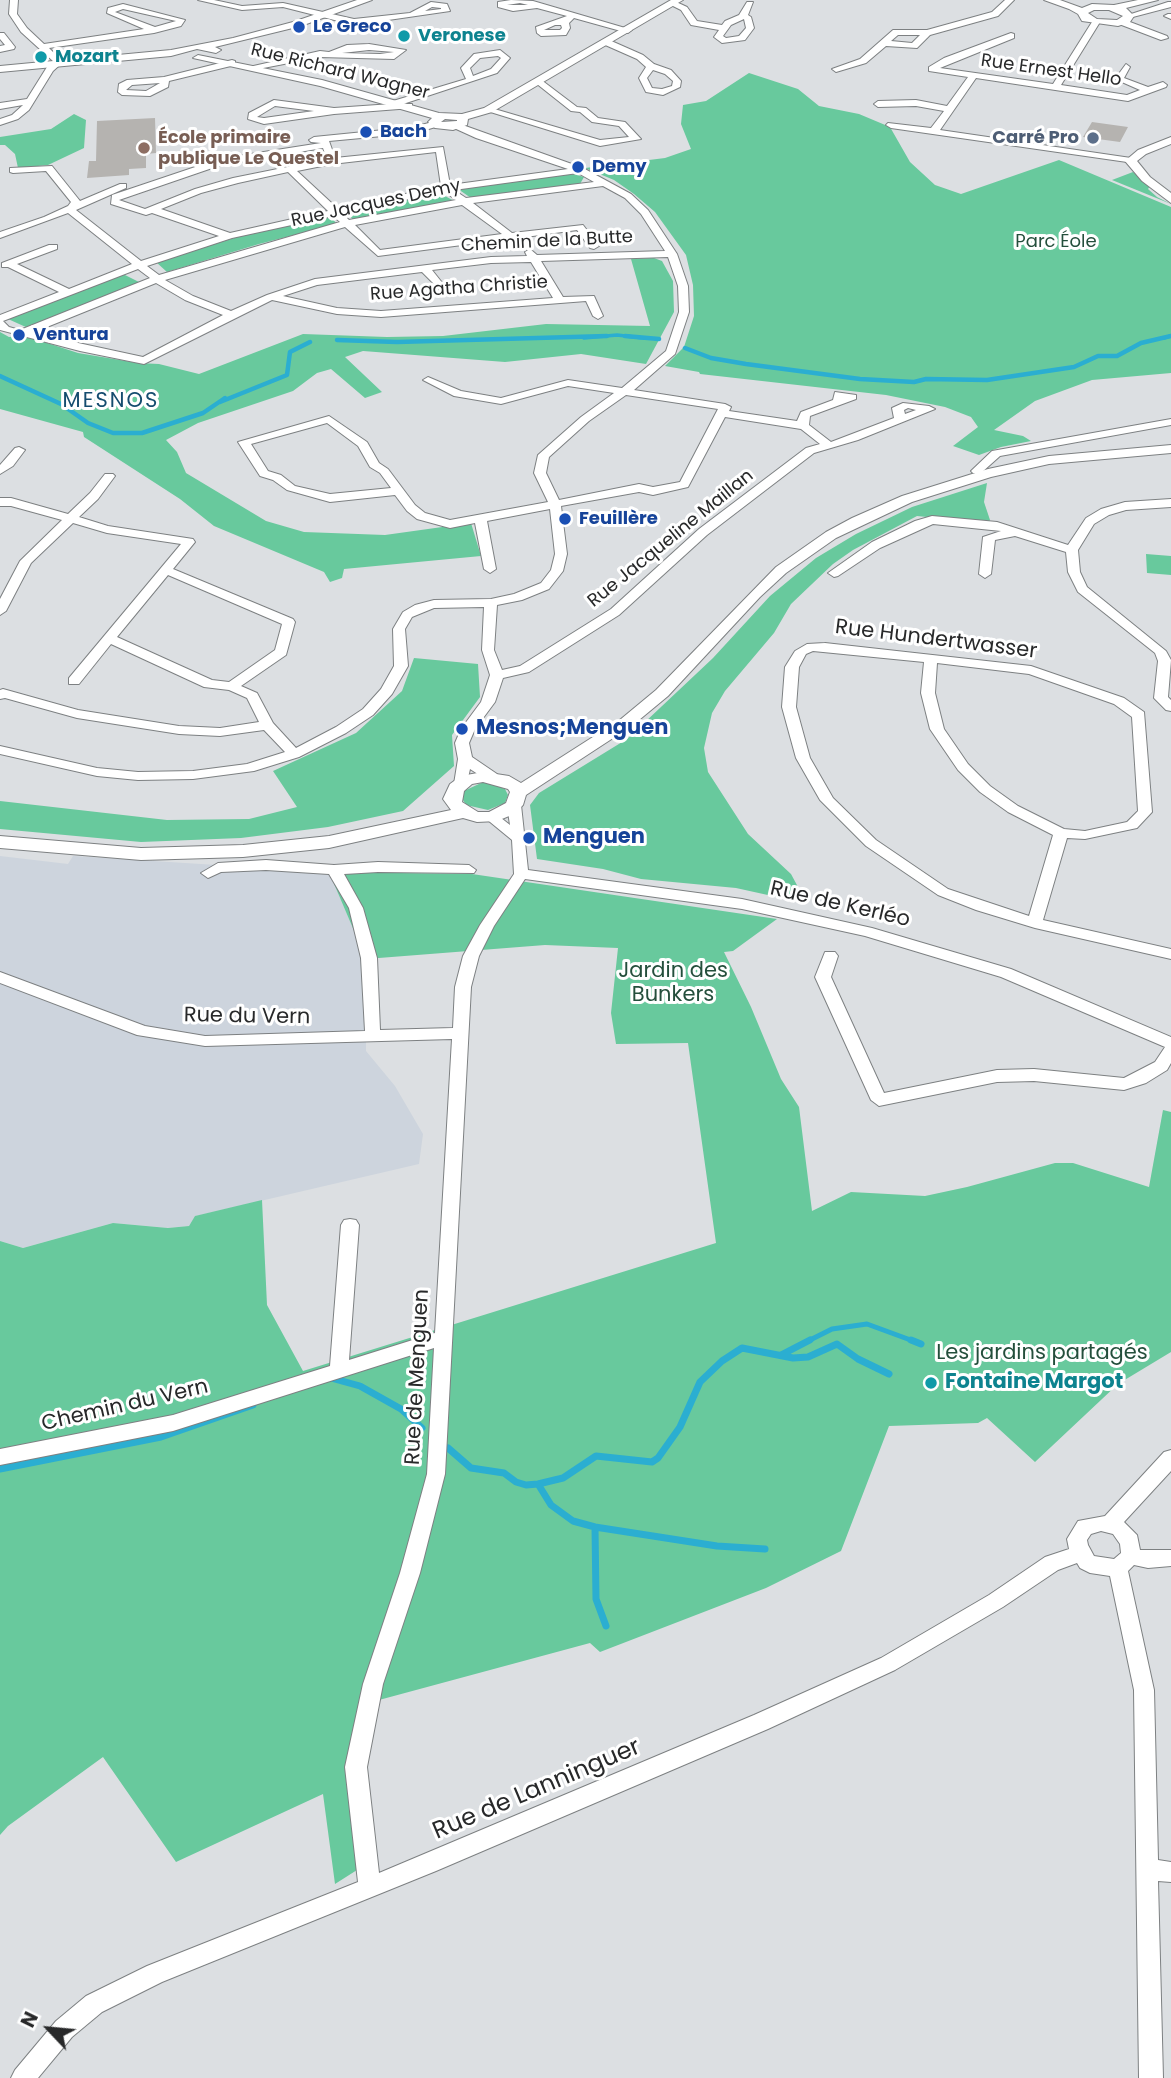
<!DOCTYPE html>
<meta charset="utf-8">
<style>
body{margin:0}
#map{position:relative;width:1171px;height:2078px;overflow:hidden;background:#dcdfe2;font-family:Poppins,sans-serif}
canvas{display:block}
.north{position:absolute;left:14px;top:1994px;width:70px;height:70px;-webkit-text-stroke:5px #fff;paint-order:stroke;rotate:296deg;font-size:19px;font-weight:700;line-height:28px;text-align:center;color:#28292a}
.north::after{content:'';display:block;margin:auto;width:24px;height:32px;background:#28292a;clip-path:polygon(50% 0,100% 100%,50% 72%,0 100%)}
</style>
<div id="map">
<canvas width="1171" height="2078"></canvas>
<div class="north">N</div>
</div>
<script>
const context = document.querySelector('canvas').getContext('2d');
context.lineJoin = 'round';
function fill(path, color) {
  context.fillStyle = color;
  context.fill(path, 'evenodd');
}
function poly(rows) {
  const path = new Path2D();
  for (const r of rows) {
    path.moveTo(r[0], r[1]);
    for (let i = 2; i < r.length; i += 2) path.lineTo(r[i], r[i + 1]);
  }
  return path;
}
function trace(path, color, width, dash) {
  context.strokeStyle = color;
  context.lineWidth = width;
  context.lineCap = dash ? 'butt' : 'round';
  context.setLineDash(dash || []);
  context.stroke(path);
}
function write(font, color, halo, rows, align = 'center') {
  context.font = font + ' Poppins,sans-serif';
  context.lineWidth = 6;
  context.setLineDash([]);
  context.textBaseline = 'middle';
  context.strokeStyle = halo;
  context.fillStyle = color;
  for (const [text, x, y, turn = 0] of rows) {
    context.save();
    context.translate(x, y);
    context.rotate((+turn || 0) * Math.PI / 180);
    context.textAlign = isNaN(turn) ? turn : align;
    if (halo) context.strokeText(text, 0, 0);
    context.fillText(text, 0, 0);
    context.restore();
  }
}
fill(poly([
 [0,856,68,864,73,856,329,872,366,959,366,1051,395,1086,423,1134,419,1164,196,1216,189,1226,168,1228,113,1223,23,1248,0,1241]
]), '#cdd4dd');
fill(poly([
 [749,73,798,89,819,106,859,114,890,127,910,162,935,185,961,194,1059,160,1171,207,1171,373,1092,380,1035,401,994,430,1023,436,1031,441,1001,447,979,455,953,446,978,427,971,417,945,407,886,395,700,374,699,372,665,366,684,347,694,316,693,285,686,255,655,212,634,194,614,180,585,168,665,158,691,149,681,124,683,105,706,101],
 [74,114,86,120,84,148,48,165,18,168,15,154,5,145,0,145,0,137,51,129],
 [1133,172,1150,186,1148,189,1157,197,1171,204,1112,180],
 [574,174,584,177,580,184,471,198,458,189],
 [438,192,454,201,353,220,346,210],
 [328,214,337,224,259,244,167,272,156,262,244,235],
 [654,258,662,261,673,281,674,312,646,364,581,354,505,362,363,351,345,357,382,392,365,398,331,369,317,373,293,391,198,423,166,440,177,452,186,473,266,521,304,532,385,535,471,523,481,556,344,569,342,578,330,582,324,572,214,526,180,499,84,437,83,432,0,409,0,332,9,337,26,336,78,353,138,363,159,364,199,374,303,334,387,337,443,336,546,324,650,326,631,259],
 [123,274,141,283,28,328,8,319],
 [987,483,984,502,990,520,988,523,917,516,853,550,833,564,791,604,774,633,725,691,712,713,704,748,708,772,748,834,791,874,798,887,795,901,736,888,641,879,603,869,537,859,530,805,539,793,627,739,713,658,770,596,816,558,856,534,912,507],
 [1146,554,1171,556,1171,575,1147,573],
 [414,658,478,664,480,697,452,735,454,766,403,811,328,827,241,838,141,842,0,829,0,801,167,820,249,819,297,807,273,771,356,733,402,691],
 [481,783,489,783,505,789,508,795,505,803,488,810,466,805,463,800,464,791],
 [329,872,472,874,777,919,733,951,724,952,751,1007,781,1079,799,1107,812,1211,851,1192,925,1196,967,1187,1055,1163,1073,1163,1149,1187,1163,1110,1171,1112,1171,1352,1118,1384,1035,1462,987,1418,978,1423,889,1426,841,1551,766,1588,600,1652,590,1643,379,1700,365,1745,368,1863,335,1884,323,1794,176,1862,103,1757,8,1826,0,1835,0,1241,23,1248,113,1223,168,1228,189,1226,195,1216,262,1200,267,1305,303,1371,716,1243,688,1043,616,1044,611,1013,618,948,545,945,366,959]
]), '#68c99d');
trace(poly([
 [584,338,617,335,643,338],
 [1164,338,1171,336]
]), '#2baed1', 3.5);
trace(poly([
 [625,336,659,339],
 [337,340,397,342,607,336],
 [685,348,711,358,746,364,860,379,914,382,926,379,987,380,1074,367,1098,356,1117,356,1141,343,1171,336],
 [0,376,61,404,88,423,113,433,142,433,203,413,225,398,220,402,287,375,290,352,310,342]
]), '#2baed1', 4.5);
trace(poly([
 [806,1342,832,1329,867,1324,916,1342]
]), '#2baed1', 5);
trace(poly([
 [911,1340,921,1344],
 [781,1355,810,1340],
 [331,1378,360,1386,401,1409,422,1428],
 [448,1448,471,1468,504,1473,516,1482,526,1485,538,1484,563,1478,596,1456,652,1462,658,1458,680,1427,700,1382,722,1361,742,1348,793,1358,808,1357,837,1344,858,1359,889,1374],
 [0,1469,161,1437,253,1405],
 [538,1484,551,1505,573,1521,595,1527,717,1546,765,1549],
 [595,1527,596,1599,606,1626]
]), '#2baed1', 7);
fill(poly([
 [155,118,156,153,146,154,146,168,129,169,129,175,87,178,89,161,96,161,97,121],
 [1092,122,1128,127,1120,142,1083,137]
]), '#b5b3b0');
const minor = poly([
 [10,0,18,0,17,14,27,28,44,44,144,29,107,13,108,8,123,4,185,20,181,26,154,33,49,48,63,62,53,71,29,110,18,119,0,125,0,119,12,115,23,105,0,109,0,103,27,99,47,67,54,62,21,32,9,14,10,0],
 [123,9,176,21,155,27,115,12,123,9],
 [198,0,214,0,242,6,283,3,354,19,410,13,431,2,447,4,450,11,354,25,283,7,242,10,198,0],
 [432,7,441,8,441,9,425,11,432,7],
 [511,0,533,1,632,30,628,33,574,18,569,23,570,28,566,35,541,36,537,33,536,27,567,16,537,8,513,11,498,7,498,2,511,0],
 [520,3,528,5,507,5,520,3],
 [555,25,561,25,562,28,560,30,544,30,555,25],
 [1005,0,1014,0,998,16,930,35,917,48,886,46,866,63,836,72,832,69,860,59,893,30,927,30,992,12,1005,0],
 [898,35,920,35,912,43,891,41,898,35],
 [674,1,687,7,697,21,722,25,725,21,739,15,747,2,753,2,748,15,751,17,754,28,745,40,722,43,714,37,719,30,691,25,681,10,671,5,670,3,674,1],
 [744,19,746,28,739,36,726,38,723,36,731,25,744,19],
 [1168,2,1171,2,1171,7,1129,18,1125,16,1168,2],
 [1168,14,1171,14,1171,19,1164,16,1168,14],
 [1096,19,1100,22,1061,85,1127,95,1140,90,1115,79,1126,64,1130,67,1124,78,1148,87,1163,82,1167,85,1166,87,1128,101,976,78,940,130,1131,158,1136,161,1134,163,891,128,886,125,888,123,931,128,944,111,916,106,878,107,874,104,878,101,916,100,947,106,968,77,929,71,929,67,944,58,1011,33,1014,34,1014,38,940,68,1053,84,1092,22,1096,19],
 [1122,19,1167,36,1168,38,1161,40,1119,24,1118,22,1122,19],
 [0,33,4,33,15,47,14,49,0,52,0,46,5,45,0,39,0,33],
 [603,40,609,40,643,55,654,64,671,70,681,81,680,87,663,95,646,92,639,78,646,67,637,59,603,44,603,40],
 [653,70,665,74,673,81,672,86,662,89,652,88,647,78,653,70],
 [369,44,406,50,394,59,320,57,253,70,249,67,320,51,329,52,347,45,369,44],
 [369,50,394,52,380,54,342,53,369,50],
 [500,50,510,58,497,73,403,104,412,104,412,108,334,114,264,124,248,119,249,113,274,100,334,108,392,104,393,101,466,79,461,68,474,54,500,50],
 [498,56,501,58,491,69,473,76,470,68,480,58,498,56],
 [275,106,314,111,264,118,257,117,275,106],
 [232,60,235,61,235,65,169,81,168,87,150,96,122,95,118,92,119,84,127,80,164,77,232,60],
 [160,83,146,91,126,90,132,85,160,83],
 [540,79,577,107,586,108,598,118,625,122,641,139,600,146,484,110,491,108,600,140,629,137,619,126,592,122,580,112,571,111,537,84,537,80,540,79],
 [436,121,441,124,439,126,415,133,329,141,335,158,443,147,450,185,568,169,476,138,454,128,454,124,457,123,583,168,631,194,648,210,677,254,688,286,689,312,675,354,634,390,725,404,731,407,729,411,797,421,801,412,833,400,835,392,856,395,856,399,810,416,809,425,831,442,894,418,892,408,903,403,929,406,935,409,858,440,814,453,707,535,619,615,529,672,503,678,495,702,475,729,469,743,472,757,497,774,499,777,497,780,487,780,470,769,466,787,456,787,454,784,458,759,455,743,461,729,481,702,490,675,482,650,484,607,434,608,412,617,405,629,408,666,392,694,373,715,346,733,299,757,254,771,193,779,138,780,97,776,0,754,0,746,97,768,138,772,193,771,247,764,285,752,264,730,220,736,179,734,77,718,5,698,0,699,0,690,3,689,78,710,179,726,220,728,259,722,247,698,229,690,204,687,111,644,79,684,69,684,69,678,181,544,107,533,73,523,31,563,6,611,0,615,0,599,20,561,62,520,11,506,0,506,0,498,11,498,68,514,90,493,105,474,113,474,115,476,98,499,79,517,108,526,193,539,195,542,173,569,293,619,295,622,286,655,241,686,257,693,273,723,296,748,336,727,363,709,381,689,394,666,393,629,403,612,415,605,434,600,491,599,514,594,541,583,551,570,555,554,550,509,487,521,496,569,490,573,484,569,475,523,450,528,417,519,407,511,395,495,330,502,287,490,273,480,260,476,238,442,329,416,367,442,379,463,388,469,415,505,425,513,450,520,548,502,534,473,538,455,581,417,614,393,568,386,501,404,454,396,423,380,428,377,461,391,501,398,568,380,622,388,666,351,679,312,678,286,668,257,541,261,563,297,594,296,603,316,598,319,593,316,586,301,381,317,337,314,272,300,144,364,80,351,0,330,0,315,59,292,8,267,2,267,2,263,49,245,57,245,57,249,17,264,69,289,132,264,68,213,0,238,0,232,44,217,68,206,71,202,46,171,13,173,10,172,10,168,52,166,80,201,120,184,126,184,126,188,76,210,141,261,219,236,152,213,146,215,111,204,112,195,219,159,321,143,311,142,309,140,314,137,414,127,436,121],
 [323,148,327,159,233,178,195,189,145,209,119,200,221,165,323,148],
 [436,152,441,186,338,209,297,171,332,164,436,152],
 [288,172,328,211,230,233,161,209,201,193,238,183,288,172],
 [578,173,594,182,466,198,454,190,578,173],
 [603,186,625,198,641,214,665,251,537,255,530,249,525,252,527,256,491,257,315,279,267,295,231,311,193,296,165,280,345,227,378,256,508,239,513,241,518,238,577,230,590,248,594,249,599,246,583,225,512,233,473,203,603,186],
 [444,191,456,200,349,220,343,214,444,191],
 [462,205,502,234,380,250,355,225,462,205],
 [333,216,340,222,159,275,147,266,232,238,333,216],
 [531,262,553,298,381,311,337,308,283,296,317,285,422,272,443,293,448,290,432,270,491,263,531,262],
 [138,269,150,278,20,330,9,327,3,321,138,269],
 [156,283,185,300,223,315,143,357,32,333,156,283],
 [626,395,718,409,680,482,653,487,639,484,559,500,546,473,549,457,589,421,626,395],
 [908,408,916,410,905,414,904,410,908,408],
 [725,417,801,429,820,444,806,448,699,529,611,609,520,666,502,670,494,650,497,605,522,600,549,589,563,571,567,554,561,506,639,492,653,495,688,487,725,417],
 [327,423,358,446,370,467,380,473,391,488,330,494,295,486,281,475,268,471,251,444,327,423],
 [168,575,282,624,275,650,229,682,212,680,117,637,168,575],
 [1171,419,1171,425,1000,456,981,473,973,473,971,471,992,451,1171,419],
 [19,447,25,450,13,466,0,474,0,465,15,448,19,447],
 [1171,499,1171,507,1126,510,1109,515,1094,524,1078,550,1080,572,1087,587,1166,651,1171,660,1168,697,1171,700,1171,711,1166,710,1154,698,1158,661,1155,653,1078,592,1068,572,1066,552,1015,536,995,540,991,574,985,578,979,574,983,537,1001,531,933,524,880,548,838,576,834,577,828,573,872,542,915,521,932,516,997,522,1068,545,1086,518,1101,509,1125,502,1171,499],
 [825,643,1031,666,1124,698,1144,712,1152,812,1137,828,1085,839,1067,838,1043,920,1171,949,1171,959,1035,928,976,910,938,895,866,846,820,800,796,758,782,707,785,667,795,651,807,644,825,643],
 [813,651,924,662,921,693,930,729,958,770,980,792,1008,812,1053,835,1029,916,948,889,876,840,833,798,810,758,796,707,799,667,806,654,813,651],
 [937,663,1029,674,1114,704,1132,717,1138,811,1127,822,1085,831,1064,829,1018,806,990,786,968,764,944,729,935,693,937,663],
 [514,801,521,805,528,870,742,899,872,928,1011,969,1171,1037,1171,1063,1167,1070,1146,1083,1124,1090,1034,1081,997,1082,879,1106,871,1100,815,977,825,952,835,952,838,956,831,977,884,1093,997,1070,1034,1069,1124,1078,1155,1062,1165,1047,1001,977,865,936,742,909,525,879,494,926,479,956,471,987,445,1474,420,1573,383,1684,367,1767,379,1873,754,1715,881,1658,989,1595,1045,1557,1069,1549,1067,1539,1078,1521,1105,1516,1164,1452,1171,1450,1171,1471,1124,1522,1137,1535,1140,1550,1171,1550,1171,1566,1148,1568,1134,1565,1128,1571,1154,1690,1158,1860,1171,1862,1171,1882,1158,1881,1163,2078,1139,2078,1134,1690,1110,1576,1090,1573,1080,1568,1077,1563,1058,1570,1003,1607,895,1670,768,1729,436,1871,162,1982,102,2012,72,2037,38,2078,11,2078,15,2070,56,2021,86,1996,147,1966,358,1882,345,1767,363,1684,400,1573,427,1474,434,1348,173,1431,0,1465,0,1449,173,1415,330,1366,341,1225,344,1220,350,1219,356,1220,359,1225,349,1360,435,1333,452,1039,205,1046,137,1035,0,983,0,972,145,1026,205,1036,365,1031,361,958,349,908,329,874,266,870,221,872,208,878,201,873,218,863,266,860,334,865,378,862,469,865,476,870,474,873,378,872,344,874,363,908,377,958,380,1030,453,1028,455,987,463,956,480,925,514,874,512,840,484,817,486,814,496,814,510,825,507,805,514,801],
 [1101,1531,1113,1534,1120,1544,1121,1553,1114,1559,1094,1556,1088,1545,1087,1540,1091,1534,1101,1531]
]);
const tertiary = poly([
 [357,0,372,0,301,26,215,47,221,50,216,53,197,49,171,56,0,72,0,66,171,50,233,38,293,22,357,0],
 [671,0,683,0,492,112,468,119,467,125,453,130,435,128,428,122,432,118,320,86,193,58,198,55,322,80,439,113,462,114,484,108,671,0],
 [445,119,457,120,457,121,441,122,445,119],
 [1044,0,1060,0,1082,8,1092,4,1114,5,1138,0,1158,0,1126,8,1134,16,1130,22,1118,26,1082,21,1078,14,1069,9,1044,0],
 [1094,10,1109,10,1123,16,1117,20,1097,19,1088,13,1094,10],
 [1171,137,1171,144,1146,154,1137,161,1150,177,1171,193,1171,203,1142,181,1125,161,1138,150,1171,137],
 [1171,445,1171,453,1049,464,991,477,912,502,836,538,786,573,760,597,668,696,633,725,526,795,523,805,514,814,497,821,477,822,463,818,329,848,243,857,141,860,0,848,0,836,141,848,243,845,329,836,451,810,443,799,450,784,461,776,483,772,509,776,521,783,621,719,656,690,776,567,826,532,852,518,902,496,988,469,1049,456,1171,445],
 [483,782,508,789,510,792,506,803,489,812,478,812,462,802,464,791,472,784,483,782]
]);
trace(minor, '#7d8082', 2);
trace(tertiary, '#7d8082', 2);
fill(minor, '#fff');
fill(tertiary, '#fff');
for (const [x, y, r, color] of [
 [299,27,7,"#1a4fb4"],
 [404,36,7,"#0f9aa8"],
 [41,57,7,"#0f9aa8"],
 [366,132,7,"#1a4fb4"],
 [1093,138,7,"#5c6f8a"],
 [144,148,7,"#8d6e63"],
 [578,167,7,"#1a4fb4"],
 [19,335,7,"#1a4fb4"],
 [565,519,7,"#1a4fb4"],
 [462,729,7,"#1a4fb4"],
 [529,838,7,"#1a4fb4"],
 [931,1383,7,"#0f9aa8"]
]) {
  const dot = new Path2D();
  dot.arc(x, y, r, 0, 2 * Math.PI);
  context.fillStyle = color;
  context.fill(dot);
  trace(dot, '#fff', 2.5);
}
write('bold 18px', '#164399', '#fff', [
 ["Le Greco",313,27],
 ["Bach",380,132],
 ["Demy",592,167],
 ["Ventura",33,335],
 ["Feuillère",579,519]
], 'left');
write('bold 18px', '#0d838f', '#fff', [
 ["Veronese",418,36],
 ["Mozart",55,57]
], 'left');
write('18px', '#28292a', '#fff', [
 ["Rue Ernest Hello",1051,71,8],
 ["Rue Richard Wagner",340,72,14],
 ["Rue Jacques Demy",376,204,-12],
 ["Chemin de la Butte",547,242,-3],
 ["Rue Agatha Christie",459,289,-4],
 ["Rue Jacqueline Maillan",671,539,-39]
]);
write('bold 18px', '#785e54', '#fff', [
 ["École primaire",158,138],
 ["publique Le Questel",158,159]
], 'left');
write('bold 18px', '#4e5e75', '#fff', [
 ["Carré Pro",1079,138]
], 'right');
write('18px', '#244f3c', '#fff', [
 ["Parc Éole",1056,242]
]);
context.letterSpacing = '2px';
write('21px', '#154d6f', '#fff', [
 ["MESNOS",111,402]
]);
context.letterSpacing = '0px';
write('21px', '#28292a', '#fff', [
 ["Rue Hundertwasser",936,640,7],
 ["Rue de Kerléo",840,905,13],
 ["Rue du Vern",247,1017,1],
 ["Rue de Menguen",418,1377,-87],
 ["Chemin du Vern",125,1406,-13]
]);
write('bold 21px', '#164399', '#fff', [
 ["Mesnos;Menguen",476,729],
 ["Menguen",543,838]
], 'left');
write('21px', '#244f3c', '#fff', [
 ["Jardin des",673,972],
 ["Bunkers",673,996],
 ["Les jardins partagés",1042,1354]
]);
write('bold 21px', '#0d838f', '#fff', [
 ["Fontaine Margot",945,1383]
], 'left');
write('24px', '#28292a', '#fff', [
 ["Rue de Lanninguer",537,1790,-23]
]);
</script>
